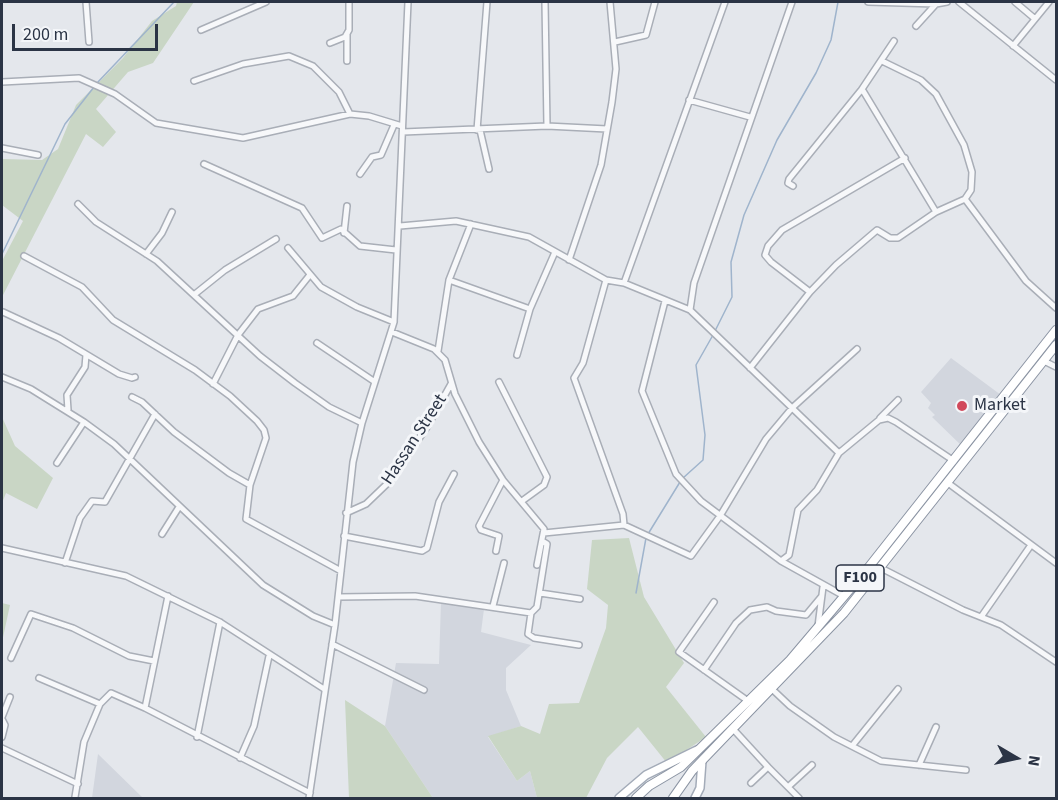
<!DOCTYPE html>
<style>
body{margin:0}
#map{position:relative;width:1058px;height:800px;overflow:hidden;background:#e4e7ec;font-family:"Source Sans 3",sans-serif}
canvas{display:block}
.frame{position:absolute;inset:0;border:3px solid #2b3445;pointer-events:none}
.north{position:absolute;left:986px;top:728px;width:60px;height:60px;-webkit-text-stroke:4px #f4f6f9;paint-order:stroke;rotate:99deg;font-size:16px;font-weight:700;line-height:24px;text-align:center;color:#2b3445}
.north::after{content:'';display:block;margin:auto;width:21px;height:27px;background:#2b3445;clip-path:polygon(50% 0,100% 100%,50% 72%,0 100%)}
.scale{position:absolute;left:12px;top:24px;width:146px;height:27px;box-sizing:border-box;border:3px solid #2b3445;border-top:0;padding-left:8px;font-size:18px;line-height:21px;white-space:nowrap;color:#2b3445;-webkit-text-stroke:4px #f4f6f9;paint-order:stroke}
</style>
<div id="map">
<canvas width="1058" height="800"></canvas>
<div class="frame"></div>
<div class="north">N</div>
<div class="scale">200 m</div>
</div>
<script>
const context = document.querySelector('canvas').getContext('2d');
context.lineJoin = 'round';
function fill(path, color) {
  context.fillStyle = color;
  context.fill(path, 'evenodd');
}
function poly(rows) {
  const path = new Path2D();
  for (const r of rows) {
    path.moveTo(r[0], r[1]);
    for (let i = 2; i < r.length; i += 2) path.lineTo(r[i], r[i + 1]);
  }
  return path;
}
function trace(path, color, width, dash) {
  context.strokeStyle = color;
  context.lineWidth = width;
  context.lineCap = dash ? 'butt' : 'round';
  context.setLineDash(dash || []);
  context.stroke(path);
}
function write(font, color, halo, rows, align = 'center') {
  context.font = font + ' "Source Sans 3",sans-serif';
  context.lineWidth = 6;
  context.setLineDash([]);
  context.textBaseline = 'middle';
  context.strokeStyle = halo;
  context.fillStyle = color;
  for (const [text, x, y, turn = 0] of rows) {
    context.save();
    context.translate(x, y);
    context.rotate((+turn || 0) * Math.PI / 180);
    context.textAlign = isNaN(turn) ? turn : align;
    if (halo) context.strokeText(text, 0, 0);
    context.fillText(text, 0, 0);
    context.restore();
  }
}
fill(poly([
 [951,358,1001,395,966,450,932,417,935,415,928,408,931,403,921,392],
 [441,602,484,609,481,632,531,645,506,668,506,690,521,726,488,737,517,781,530,771,537,798,433,798,385,726,396,663,439,664],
 [98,754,143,798,92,798]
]), '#d2d6de');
fill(poly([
 [177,2,194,2,153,63,128,72,96,109,116,132,103,147,86,134,2,297,2,261,23,221,2,205,2,159,42,160,58,149,76,105,123,58,152,21,176,6],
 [2,417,15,446,53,478,37,509,6,493,2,503],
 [629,538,644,597,684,663,666,687,706,737,667,763,638,727,607,758,586,798,537,798,530,771,517,781,488,736,521,726,540,734,549,704,579,703,606,628,608,605,587,589,592,540],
 [2,603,10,605,2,642],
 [345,700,385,726,433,798,349,798]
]), '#c9d6c5');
trace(poly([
 [97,83,174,2],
 [2,254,65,124,94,87],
 [715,331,732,297,731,262,744,215,777,140,816,73,831,40,838,2],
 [683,478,703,460,705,435,696,365,713,335],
 [648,534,680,482],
 [636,593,646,538]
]), '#9fb4cc', 1.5);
const minor = poly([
 [86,2,89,42],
 [545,2,547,126],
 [868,2,936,4,947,2],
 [959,2,1056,80],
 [1015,2,1034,18],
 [916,26,936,4],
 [201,30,266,2],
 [615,42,646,35,655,2],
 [330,43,345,37,349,30,349,2],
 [1013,46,1049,2],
 [347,61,347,34],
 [194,81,243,64,289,56,313,66,339,92,350,114],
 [2,82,79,78,115,94,156,123,243,138,350,114,369,116,402,126],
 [862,89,936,212],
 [689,100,750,117],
 [477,130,487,2],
 [480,130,489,169],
 [403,132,547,126,607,129],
 [2,148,38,155],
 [204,164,302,208,322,238,341,229,360,246,396,250],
 [360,174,372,157,381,155,394,125],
 [793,186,788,183,789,179,862,89,894,41],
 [965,199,1026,281,1056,308],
 [78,204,96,222,157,261,260,356,295,383,329,407,362,423],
 [400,226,456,221,529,237,606,280,624,283,690,310,839,453],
 [344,233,347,206],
 [288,248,321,287,357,307,394,322],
 [146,254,162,233,172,212],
 [24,256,82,287,113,320,195,370,230,396,257,421,264,430,266,438,250,485,246,519,341,571],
 [569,260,601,165,612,102,616,69,610,2],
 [449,280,530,309],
 [606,280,583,363,574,378,623,514,624,525],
 [624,283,725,2],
 [810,292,771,262,765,255,768,246,782,230,905,158],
 [195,294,225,270,276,239],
 [665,301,642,391,676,474,701,501,781,561,844,596],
 [690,310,694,283,792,2],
 [3,312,59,338,119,374,132,378,135,377],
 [392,332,434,349,445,360,455,394,479,442,503,480,544,529,537,565],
 [317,343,375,382],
 [438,351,449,280,471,224],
 [517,355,530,309,555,252],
 [1044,361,1056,367],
 [750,368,810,292,836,265,877,230,890,238,898,238,936,212,965,199,971,190,972,172,964,145,936,94,921,80,882,61],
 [2,377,31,389,84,422,114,444,263,585,313,616,335,625],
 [499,382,547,477,544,485,522,501],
 [213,384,238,335,258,309,293,296,309,276],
 [132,397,142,402,174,432,229,473,250,485],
 [68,410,67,395,85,367,86,355],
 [880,418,898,400],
 [57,463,84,422],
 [948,483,1056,563],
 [346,513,366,504,390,481,427,427,451,384],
 [544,533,624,525,691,556,720,516,766,439,792,408,857,349],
 [162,534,179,507],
 [344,536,422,551,427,548,439,502,454,474],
 [542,541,547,544,537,607,531,613,528,634,534,638,579,645],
 [2,548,126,576,220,622,324,689],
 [496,551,499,536,481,530,479,526,503,480],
 [781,561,789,555,798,510,817,490,839,453,879,420,888,418,896,422,954,461],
 [65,563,80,518,92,501,105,502,155,414],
 [881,568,963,610,1001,625,1056,662],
 [540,593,580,599],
 [338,597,415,596,531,613],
 [714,602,679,652,748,701],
 [493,606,504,563],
 [981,617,1031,545],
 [818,626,823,587],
 [332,644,424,690],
 [11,658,31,614,73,628,129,656,154,661],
 [704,670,736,623,750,610,767,607,776,611,806,615,821,597],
 [39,678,100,704],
 [773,690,790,706,834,737,881,761,966,770],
 [145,708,168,596],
 [2,717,10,697],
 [2,719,5,725,2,737],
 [734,730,768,767],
 [197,737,220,622],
 [852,746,898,689],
 [2,748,78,784],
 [240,758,254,726,269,656],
 [919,765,936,727],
 [751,783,768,767,799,798],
 [788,787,812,765],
 [75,797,84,742,100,704,111,693,145,708,310,793],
 [309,798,335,625,353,462,362,423,394,322,408,2]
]);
const major = poly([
 [619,798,646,775,697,750],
 [695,798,700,788,702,761]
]);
const highway = poly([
 [636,798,649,786,681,767,790,660,868,568,1056,330],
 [673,798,692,771,844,613,1056,345]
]);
trace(minor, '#a9aeb7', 8);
trace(major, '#a3abb8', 10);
trace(highway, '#8b94a3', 10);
trace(minor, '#f7f8fa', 5);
trace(major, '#fff', 7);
trace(highway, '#fff', 8);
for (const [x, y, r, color] of [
 [962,406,6,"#d1495b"]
]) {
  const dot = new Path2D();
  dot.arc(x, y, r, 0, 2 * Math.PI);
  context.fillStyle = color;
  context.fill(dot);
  trace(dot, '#f4f6f9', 2);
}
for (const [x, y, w] of [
 [860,578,48]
]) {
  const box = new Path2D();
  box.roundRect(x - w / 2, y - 13, w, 26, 4.5);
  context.fillStyle = '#f4f6f9';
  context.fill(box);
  trace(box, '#2b3445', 1.5);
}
write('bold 16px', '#2b3445', null, [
 ["F100",860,578]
]);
write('18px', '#2b3445', '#f4f6f9', [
 ["Market",974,406]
], 'left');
write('18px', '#2b3445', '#f4f6f9', [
 ["Hassan Street",415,440,-57]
]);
</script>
